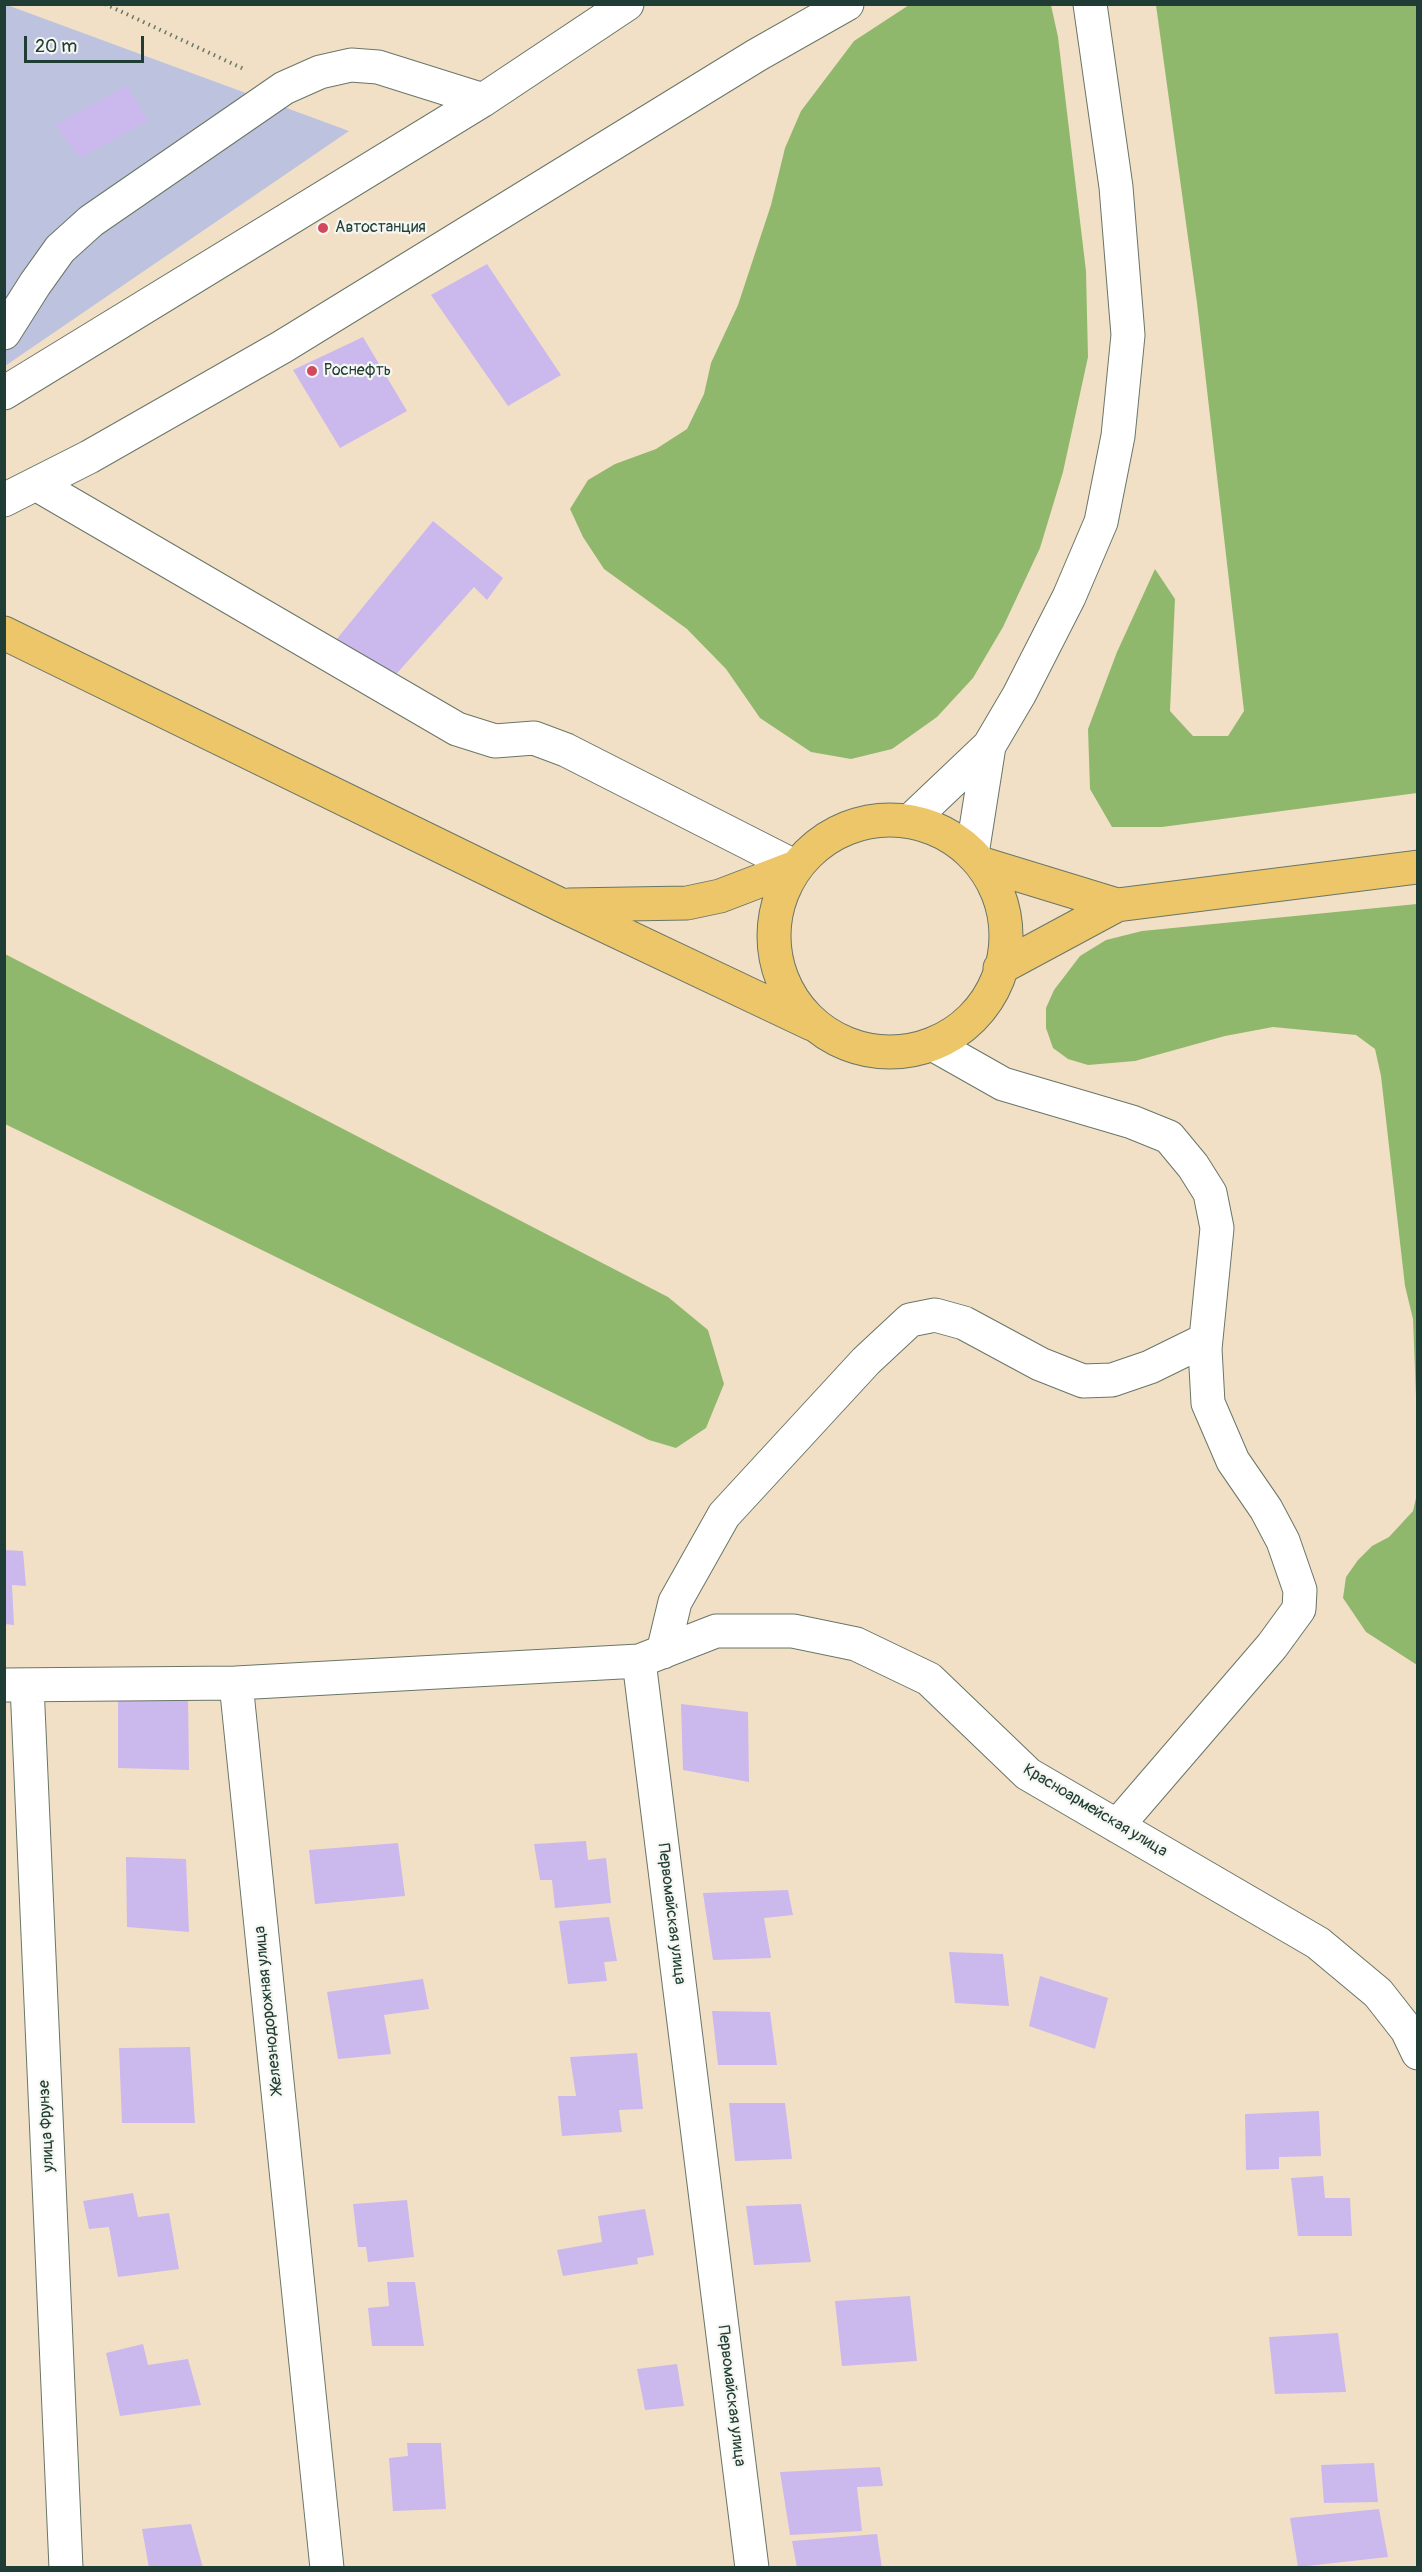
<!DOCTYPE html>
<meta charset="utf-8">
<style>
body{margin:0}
#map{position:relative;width:1422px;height:2572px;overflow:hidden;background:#f2e0c6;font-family:Pangolin,sans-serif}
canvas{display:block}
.frame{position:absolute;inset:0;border:6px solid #1f3d34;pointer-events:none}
.scale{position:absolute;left:24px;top:36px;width:120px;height:27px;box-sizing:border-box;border:3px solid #1f3d34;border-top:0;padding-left:8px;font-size:18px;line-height:21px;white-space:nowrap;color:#1f3d34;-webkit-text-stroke:4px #f6f6f2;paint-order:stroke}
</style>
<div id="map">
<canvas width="1422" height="2572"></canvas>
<div class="frame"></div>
<div class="scale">20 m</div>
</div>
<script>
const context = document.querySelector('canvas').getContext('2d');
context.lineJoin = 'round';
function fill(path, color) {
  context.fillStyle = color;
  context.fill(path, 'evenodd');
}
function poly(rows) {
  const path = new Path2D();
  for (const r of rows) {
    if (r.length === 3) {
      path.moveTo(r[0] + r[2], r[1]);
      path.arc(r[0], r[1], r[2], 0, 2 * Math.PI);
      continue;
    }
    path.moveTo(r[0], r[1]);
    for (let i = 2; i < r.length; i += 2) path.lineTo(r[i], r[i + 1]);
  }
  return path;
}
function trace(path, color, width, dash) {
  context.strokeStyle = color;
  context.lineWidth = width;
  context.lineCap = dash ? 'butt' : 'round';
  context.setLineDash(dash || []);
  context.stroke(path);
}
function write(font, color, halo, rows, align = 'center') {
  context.font = font + ' Pangolin,sans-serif';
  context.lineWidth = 4.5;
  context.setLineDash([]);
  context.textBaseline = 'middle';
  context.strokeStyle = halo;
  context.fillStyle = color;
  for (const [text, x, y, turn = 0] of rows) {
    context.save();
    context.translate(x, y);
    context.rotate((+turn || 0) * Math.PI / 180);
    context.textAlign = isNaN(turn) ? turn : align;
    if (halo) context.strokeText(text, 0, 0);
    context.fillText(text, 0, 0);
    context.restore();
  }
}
fill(poly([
 [5,5,7,5,349,131,5,366]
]), '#bdc3de');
fill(poly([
 [909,5,1051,5,1058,37,1086,271,1088,357,1063,472,1040,548,1003,627,973,678,937,717,892,749,851,759,811,752,760,718,726,669,687,629,604,569,583,537,570,509,588,480,615,464,656,449,687,429,704,394,711,363,738,305,771,205,785,148,801,111,854,41],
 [1156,5,1417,5,1417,793,1162,827,1112,827,1090,789,1088,729,1117,652,1155,569,1175,599,1170,711,1193,736,1228,736,1244,711,1197,303],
 [1417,904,1418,904,1417,1422,1413,1319,1405,1286,1381,1076,1375,1049,1356,1035,1273,1027,1225,1036,1135,1061,1088,1065,1068,1059,1053,1048,1046,1028,1046,1008,1054,990,1080,956,1106,940,1142,931],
 [5,954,668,1297,708,1330,724,1384,706,1428,676,1448,649,1440,5,1124],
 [1417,1494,1417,1665,1366,1632,1343,1598,1346,1577,1358,1560,1372,1546,1389,1537,1413,1511]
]), '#90b86d');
fill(poly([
 [127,86,148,121,80,158,55,125],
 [487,264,561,375,508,406,431,295],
 [363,337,407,411,340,448,293,370],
 [433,521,503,578,487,600,474,587,390,681,336,640],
 [4,1550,23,1551,26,1586,12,1585,14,1625,4,1624],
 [118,1697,188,1697,189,1770,118,1768],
 [681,1704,748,1712,749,1782,683,1770],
 [586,1841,588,1860,606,1858,611,1903,555,1908,552,1880,540,1880,534,1844],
 [398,1843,405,1896,315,1904,309,1850],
 [126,1857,186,1859,189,1932,127,1927],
 [788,1890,793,1915,764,1918,771,1958,713,1960,703,1893],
 [609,1917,617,1961,604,1962,607,1981,568,1984,559,1921],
 [949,1952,1003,1954,1009,2006,955,2003],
 [1040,1976,1108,1998,1095,2049,1029,2026],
 [423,1979,429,2009,384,2015,391,2054,338,2059,327,1992],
 [712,2011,770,2012,777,2065,718,2065],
 [190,2047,195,2123,122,2123,119,2048],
 [637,2053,643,2109,619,2110,622,2132,562,2136,558,2096,576,2096,570,2057],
 [729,2103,785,2103,792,2159,735,2161],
 [1319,2111,1321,2156,1279,2157,1279,2169,1246,2170,1245,2114],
 [1323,2176,1325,2198,1350,2198,1352,2236,1298,2236,1291,2178],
 [133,2193,138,2217,169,2213,179,2269,118,2277,109,2227,89,2229,83,2201],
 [407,2200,414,2257,368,2262,366,2247,358,2247,353,2204],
 [801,2204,811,2262,754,2265,746,2206],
 [645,2209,654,2255,637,2258,638,2264,563,2276,557,2250,602,2242,598,2216],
 [387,2282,415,2282,424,2346,372,2346,368,2308,389,2306],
 [910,2296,917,2361,842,2366,835,2301],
 [1338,2333,1346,2392,1275,2394,1269,2337],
 [143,2344,148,2365,188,2359,201,2405,120,2416,106,2353],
 [677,2364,684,2406,645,2410,637,2369],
 [407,2443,441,2443,446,2509,393,2511,389,2458,408,2456],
 [1374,2463,1378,2502,1324,2503,1321,2465],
 [880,2467,883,2486,857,2487,862,2531,790,2535,780,2472],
 [1379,2509,1388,2557,1298,2567,1290,2518],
 [191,2524,203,2568,149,2568,142,2529],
 [877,2534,882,2568,797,2568,792,2541]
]), '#cbb8ed');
const minor = poly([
 [4,333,35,284,60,249,91,221,284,88,320,72,351,65,378,67,483,100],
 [4,393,483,100,627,4],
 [36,484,457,729,495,741,534,738,566,750,796,867],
 [4,500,89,457,282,347,757,55,847,4],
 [910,821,989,746,1019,695,1069,597,1101,522,1118,436,1128,335,1116,187,1090,4],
 [972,854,989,746],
 [934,1045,1003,1084,1132,1122,1169,1137,1193,1166,1210,1193,1217,1228,1205,1349,1208,1403,1233,1461,1266,1509,1283,1541,1300,1590,1299,1609,1272,1646,1117,1826],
 [663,1652,675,1602,724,1515,866,1361,910,1320,935,1315,964,1323,1040,1364,1083,1381,1112,1380,1150,1367,1205,1340],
 [639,1661,716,1631,793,1631,856,1644,929,1679,1028,1774,1318,1943,1378,1993,1407,2030,1418,2053],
 [236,1683,639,1661,752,2568],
 [4,1685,236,1683,327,2568],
 [27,1685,66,2568]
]);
const major = poly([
 [4,633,561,905,812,1024],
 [890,936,116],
 [983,864,1117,905],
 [569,905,687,903,720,896,796,867],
 [1000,968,1117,905,1418,867]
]);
trace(minor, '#697667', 35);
trace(major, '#697667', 35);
trace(poly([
 [105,4,246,70]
]), '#697667', 4, [1.5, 4.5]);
trace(minor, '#fff', 33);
trace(major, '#ecc669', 33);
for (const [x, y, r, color] of [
 [323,228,6,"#d1495b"],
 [312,371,6,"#d1495b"]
]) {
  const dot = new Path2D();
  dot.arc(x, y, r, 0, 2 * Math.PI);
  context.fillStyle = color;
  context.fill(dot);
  trace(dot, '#f6f6f2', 2);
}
write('16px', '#1f3d34', '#f6f6f2', [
 ["Автостанция",335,228],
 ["Роснефть",324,371]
], 'left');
write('16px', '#1f3d34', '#f6f6f2', [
 ["Красноармейская улица",1095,1811,31],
 ["Первомайская улица",671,1914,83],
 ["Железнодорожная улица",269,2010,-96],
 ["улица Фрунзе",47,2126,-93],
 ["Первомайская улица",731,2396,83]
]);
</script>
